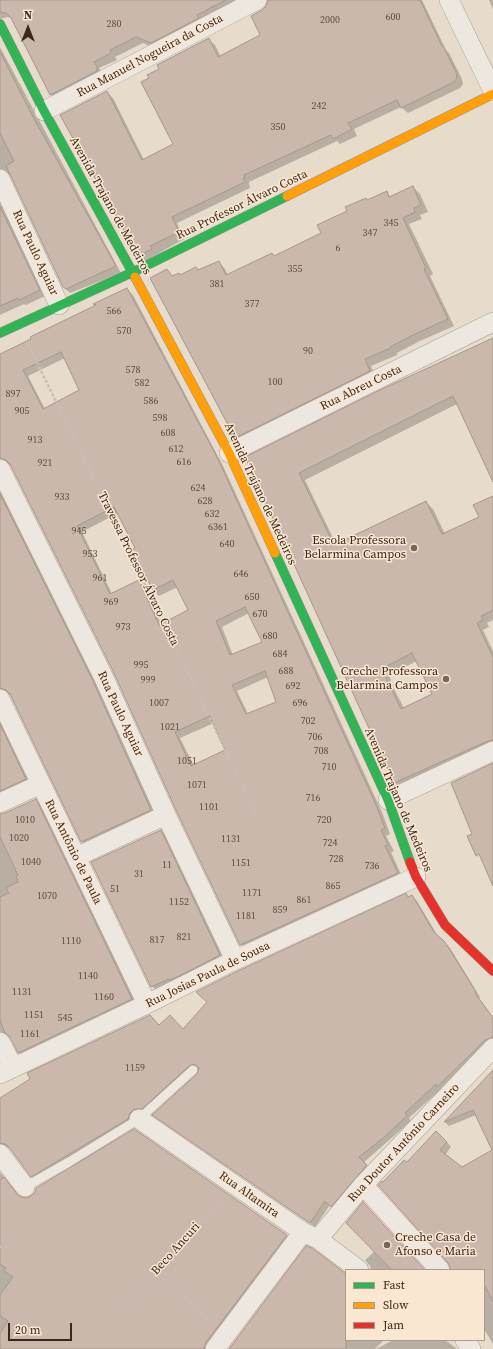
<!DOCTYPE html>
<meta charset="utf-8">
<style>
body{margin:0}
#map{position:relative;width:493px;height:1349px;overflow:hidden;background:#e7dbcb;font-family:"Source Serif 4",serif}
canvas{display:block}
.legend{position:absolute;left:345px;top:1269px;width:140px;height:72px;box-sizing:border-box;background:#f9e7d1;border:1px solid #ad9a89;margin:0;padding:5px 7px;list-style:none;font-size:12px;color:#3c271c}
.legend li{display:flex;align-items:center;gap:8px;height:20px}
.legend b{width:20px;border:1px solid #ad9a89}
.north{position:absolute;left:8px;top:8px;width:40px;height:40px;-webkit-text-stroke:3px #f9e7d1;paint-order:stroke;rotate:0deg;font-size:11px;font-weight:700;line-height:16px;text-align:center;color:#3c271c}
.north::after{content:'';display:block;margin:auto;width:14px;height:18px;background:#3c271c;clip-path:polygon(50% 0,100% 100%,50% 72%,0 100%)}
.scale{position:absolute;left:8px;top:1323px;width:64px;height:18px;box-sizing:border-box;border:2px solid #3c271c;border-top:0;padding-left:5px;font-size:12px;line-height:14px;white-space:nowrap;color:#3c271c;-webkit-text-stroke:3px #f9e7d1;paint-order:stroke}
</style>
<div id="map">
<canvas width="493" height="1349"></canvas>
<ul class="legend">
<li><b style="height:5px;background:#30b455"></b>Fast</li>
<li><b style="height:5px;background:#ff9f0a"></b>Slow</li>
<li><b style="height:5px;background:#e5322d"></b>Jam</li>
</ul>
<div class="north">N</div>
<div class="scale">20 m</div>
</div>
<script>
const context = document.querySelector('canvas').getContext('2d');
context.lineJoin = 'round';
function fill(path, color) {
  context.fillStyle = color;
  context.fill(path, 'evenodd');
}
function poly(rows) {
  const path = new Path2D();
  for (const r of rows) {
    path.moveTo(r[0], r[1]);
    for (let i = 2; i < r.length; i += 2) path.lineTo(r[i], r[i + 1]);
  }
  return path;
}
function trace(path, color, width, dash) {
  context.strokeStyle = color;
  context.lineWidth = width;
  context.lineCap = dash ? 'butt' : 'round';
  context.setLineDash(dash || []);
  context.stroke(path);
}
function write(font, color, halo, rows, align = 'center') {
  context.font = font + ' "Source Serif 4",serif';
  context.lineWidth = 3;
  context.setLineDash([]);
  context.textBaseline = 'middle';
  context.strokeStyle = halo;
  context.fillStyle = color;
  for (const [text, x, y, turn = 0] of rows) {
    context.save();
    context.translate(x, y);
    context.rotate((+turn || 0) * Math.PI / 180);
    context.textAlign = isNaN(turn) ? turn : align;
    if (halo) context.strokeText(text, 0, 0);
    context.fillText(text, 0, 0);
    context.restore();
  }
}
fill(poly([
 [0,0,244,0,157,49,143,43,115,57,117,60,99,68,103,75,57,101,51,95,13,19,8,17,0,19],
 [291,0,422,0,446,50,449,53,462,79,463,84,460,88,408,113,401,107,354,129,357,136,340,144,337,141,249,182,250,188,177,223,184,239,145,261,139,255,107,92,113,98,144,160,174,145,150,79,160,69,208,39,215,45,221,57,261,35],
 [489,0,493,0,493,9],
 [0,47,121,273,70,293,64,287,11,175,8,174,2,175,0,176],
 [413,187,420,194,428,212,420,215,422,219,409,224,433,274,430,276,454,326,420,341,397,353,397,355,371,366,376,378,243,444,236,437,167,270,173,277,180,276,199,271,219,262,225,269,228,275,274,256,323,234,348,211,366,199,368,201,386,192,391,197],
 [0,200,45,296,26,305,24,304,0,315],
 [127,289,133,295,223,466,382,812,390,834,386,836,394,851,391,852,403,879,247,951,241,945,177,810,114,671,11,465,8,464,0,466,0,355,97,306,95,304],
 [65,358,81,391,45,409,28,376],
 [118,513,137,548,153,590,159,596,178,587,189,610,161,624,145,587,139,581,112,594,82,532],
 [249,613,263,643,233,655,222,627],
 [268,677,277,703,248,714,237,691],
 [214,723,226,751,194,766,180,738],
 [493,339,493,480,457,404,305,480,336,544,426,502,433,509,445,534,480,518,493,497,493,620,487,623,489,627,483,630,493,651,493,749,402,789,395,783,246,458],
 [417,661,433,695,404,708,390,681,391,680,389,675],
 [0,489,99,688,157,816,88,848,82,842,11,695,7,694,0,696],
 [0,719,31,785,0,800],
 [36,800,42,806,138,1005,25,1059,19,1053,11,1038,8,1037,0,1039,0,815,5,814],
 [161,831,165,835,224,959,156,990,152,986],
 [406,895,409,898,412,896,417,901,439,938,450,948,480,997,479,998,493,1018,493,1043,443,1091,441,1089,409,1118,411,1121,363,1163,371,1171,336,1211,330,1205,315,1227,158,1119,154,1115,198,1075,200,1069,194,1070,146,1113,36,1181,12,1150,10,1148,3,1147,0,1149,0,1099,159,1026,183,1030],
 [493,1071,493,1149,476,1115,449,1126,445,1122],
 [447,1142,451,1147,445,1155,462,1168,493,1151,493,1344,484,1329,484,1270,451,1270,449,1262,383,1184,407,1163],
 [0,1172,21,1198,287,1235,291,1240,210,1349,0,1349],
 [375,1251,425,1270,371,1270,370,1266,365,1260],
 [346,1275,346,1340,384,1340,375,1349,230,1349],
 [393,1340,445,1340,457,1349,376,1349]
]), '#0003');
const building = poly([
 [0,0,226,0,197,15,199,18,151,43,136,37,110,50,111,53,94,62,98,69,96,70,97,71,50,95,11,18,6,13,0,12,0,0],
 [268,0,420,0,442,46,443,46,456,72,457,78,454,82,401,108,397,100,348,123,352,129,333,139,331,135,244,175,245,178,243,178,245,182,172,217,179,232,150,246,152,249,138,256,60,115,107,91,142,160,173,144,141,82,149,78,147,75,159,69,157,65,209,38,218,57,260,35,251,16,262,10,266,6,268,0],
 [0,52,33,117,116,266,66,289,63,287,6,166,14,161,0,133,0,52],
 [413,186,421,205,414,208,415,212,403,218,426,268,424,269,448,319,413,335,390,347,391,348,365,359,370,371,235,438,150,278,167,269,172,276,179,273,180,275,196,267,198,270,219,261,226,275,272,253,274,256,321,233,317,225,347,211,345,207,366,198,367,200,387,191,389,197,413,186],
 [0,207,40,290,19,300,18,298,0,306,0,207],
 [127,288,218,459,376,805,385,828,381,830,388,845,385,846,398,873,240,945,176,810,113,671,10,464,6,460,0,458,0,354,31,339,30,337,96,305,93,304,127,288],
 [61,352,79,390,43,409,23,370,61,352],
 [114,507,135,548,131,550,153,590,173,580,188,610,159,625,139,580,110,594,77,526,114,507],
 [245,607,262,642,230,655,216,621,245,607],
 [265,671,276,702,246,714,232,685,265,671],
 [210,716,225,750,191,766,175,732,210,716],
 [493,338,493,482,453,396,299,473,334,545,426,501,442,534,479,517,473,505,493,496,493,610,481,616,483,620,477,623,493,657,493,740,488,741,394,783,245,457,380,390,493,338],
 [412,653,432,694,401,709,384,674,385,673,383,668,412,653],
 [0,494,93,681,151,810,81,842,10,694,6,690,0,688,0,494],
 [0,724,26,779,0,791,0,724],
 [493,763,493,886,479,854,476,856,467,836,472,834,451,783,493,763],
 [36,799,132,999,18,1053,10,1037,5,1033,0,1020,0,897,9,893,6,888,18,882,16,876,18,875,0,837,0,814,5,813,36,799],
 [161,830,220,955,179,976,169,980,169,979,151,987,91,862,161,830],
 [406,893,408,897,412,895,434,932,445,942,476,992,475,993,493,1018,493,1037,485,1040,437,1087,436,1084,405,1113,407,1116,382,1139,359,1157,367,1165,331,1207,325,1201,310,1223,152,1115,197,1074,199,1068,194,1064,189,1066,142,1109,134,1109,130,1113,128,1119,31,1177,9,1147,5,1144,0,1143,0,1098,30,1079,27,1073,150,1015,159,1025,170,1015,183,1029,207,1002,196,992,240,970,406,893],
 [493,1070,493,1302,484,1284,484,1270,451,1270,448,1263,378,1185,382,1181,383,1182,404,1160,407,1162,436,1131,447,1142,440,1150,462,1167,492,1150,473,1110,444,1122,493,1070],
 [134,1129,287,1235,206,1342,204,1349,0,1349,0,1333,8,1321,0,1316,0,1295,13,1277,4,1271,6,1268,0,1264,0,1180,4,1177,17,1194,21,1197,27,1198,32,1195,35,1192,36,1188,134,1129],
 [363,1202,425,1270,392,1270,346,1223,363,1202],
 [306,1246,312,1248,346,1274,346,1349,229,1349,306,1246]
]);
fill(building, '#cbb8ac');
trace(building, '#a7968a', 1);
const lane = poly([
 [25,1187,69,1162,139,1119,193,1070]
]);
const street = poly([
 [449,0,493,91],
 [44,111,257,0],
 [0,179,59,305],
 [229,453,493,322],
 [0,469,103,676,166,815,235,960],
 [0,699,147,1004],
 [388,800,493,751],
 [0,803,41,784],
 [76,857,166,815],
 [0,1042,13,1067],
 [0,1074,147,1004,235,960,416,877],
 [139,1119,303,1232,318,1239,359,1270],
 [0,1154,25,1187],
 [363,1185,440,1270],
 [318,1239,363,1185,493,1048],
 [465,1340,471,1349],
 [215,1349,303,1232]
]);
const fast = poly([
 [0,24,44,111,135,277],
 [0,333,133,272,287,196],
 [275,553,388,800,410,862]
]);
const slow = poly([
 [287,196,493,94],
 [135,277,229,453,275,553]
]);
const jam = poly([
 [410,862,416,877,445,925,493,971]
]);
trace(lane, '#aca095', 10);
trace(street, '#aca095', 20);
trace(fast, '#9b8f85', 10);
trace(slow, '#9b8f85', 10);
trace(jam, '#9b8f85', 10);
trace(poly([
 [28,344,257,815],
 [0,1246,2,1248],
 [156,1272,210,1321],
 [116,1312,156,1272,221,1200]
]), '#c7bdb5', 2.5, [3, 2]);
trace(lane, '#eee7df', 9);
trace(street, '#eee7df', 19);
trace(fast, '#30b455', 9);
trace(slow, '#ff9f0a', 9);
trace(jam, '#e5322d', 9);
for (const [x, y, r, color] of [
 [414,548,4,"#786659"],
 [446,679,4,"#786659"],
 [387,1245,4,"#786659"]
]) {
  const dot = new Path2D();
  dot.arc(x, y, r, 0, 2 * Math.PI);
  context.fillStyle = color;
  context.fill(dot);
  trace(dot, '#f9e7d1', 1.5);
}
write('10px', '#604b40', null, [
 ["600",393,17],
 ["2000",330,20],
 ["280",114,24],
 ["242",319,106],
 ["350",278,127],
 ["345",391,223],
 ["347",370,233],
 ["6",338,248],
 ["355",295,269],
 ["381",217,284],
 ["377",252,304],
 ["566",114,311],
 ["570",124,331],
 ["90",308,351],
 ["578",133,370],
 ["100",275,382],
 ["582",142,383],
 ["897",13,394],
 ["586",151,401],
 ["905",22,411],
 ["598",160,418],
 ["608",168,433],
 ["913",35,440],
 ["612",176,449],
 ["616",184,462],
 ["921",45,463],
 ["624",198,488],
 ["933",62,497],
 ["628",205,501],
 ["632",212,514],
 ["6361",218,527],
 ["945",79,531],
 ["640",227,544],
 ["953",90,554],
 ["646",241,574],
 ["961",100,578],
 ["650",252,597],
 ["969",111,602],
 ["670",260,614],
 ["973",123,627],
 ["680",270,636],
 ["684",280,654],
 ["995",141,665],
 ["688",286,671],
 ["999",148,680],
 ["692",293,686],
 ["1007",159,703],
 ["696",300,703],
 ["702",308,721],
 ["1021",170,727],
 ["706",315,737],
 ["708",321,751],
 ["1051",187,761],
 ["710",329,767],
 ["1071",197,785],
 ["716",313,798],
 ["1101",209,807],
 ["1010",25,820],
 ["720",324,820],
 ["1020",19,838],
 ["1131",231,839],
 ["724",330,843],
 ["728",336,859],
 ["1040",31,862],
 ["1151",241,863],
 ["11",167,865],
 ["736",372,866],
 ["31",139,874],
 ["865",333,886],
 ["51",115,889],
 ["1171",252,893],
 ["1070",47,896],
 ["861",304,900],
 ["1152",179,902],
 ["859",280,910],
 ["1181",246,916],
 ["821",184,937],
 ["817",157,940],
 ["1110",71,941],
 ["1140",88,976],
 ["1131",22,992],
 ["1160",104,997],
 ["1151",34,1015],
 ["545",65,1018],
 ["1161",30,1034],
 ["1159",135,1068]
]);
write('12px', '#3c271c', '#f9e7d1', [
 ["Rua Manuel Nogueira da Costa",150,56,-28],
 ["Rua Professor Álvaro Costa",242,205,-26],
 ["Avenida Trajano de Medeiros",110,206,61],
 ["Rua Paulo Aguiar",35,253,65],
 ["Rua Abreu Costa",361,388,-26],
 ["Avenida Trajano de Medeiros",260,494,65],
 ["Travessa Professor Álvaro Costa",138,569,64],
 ["Rua Paulo Aguiar",120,714,65],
 ["Avenida Trajano de Medeiros",398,800,67],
 ["Rua Antônio de Paula",73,852,64],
 ["Rua Josias Paula de Sousa",208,975,-26],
 ["Rua Doutor Antônio Carneiro",404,1143,-47],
 ["Rua Altamira",249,1195,35],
 ["Beco Ancuri",176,1249,-48]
]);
write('12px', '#3c271c', '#f9e7d1', [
 ["Escola Professora",406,541],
 ["Belarmina Campos",406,555],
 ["Creche Professora",438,672],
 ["Belarmina Campos",438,686],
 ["Creche Casa de",395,1238,"left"],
 ["Afonso e Maria",395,1252,"left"]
], 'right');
</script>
